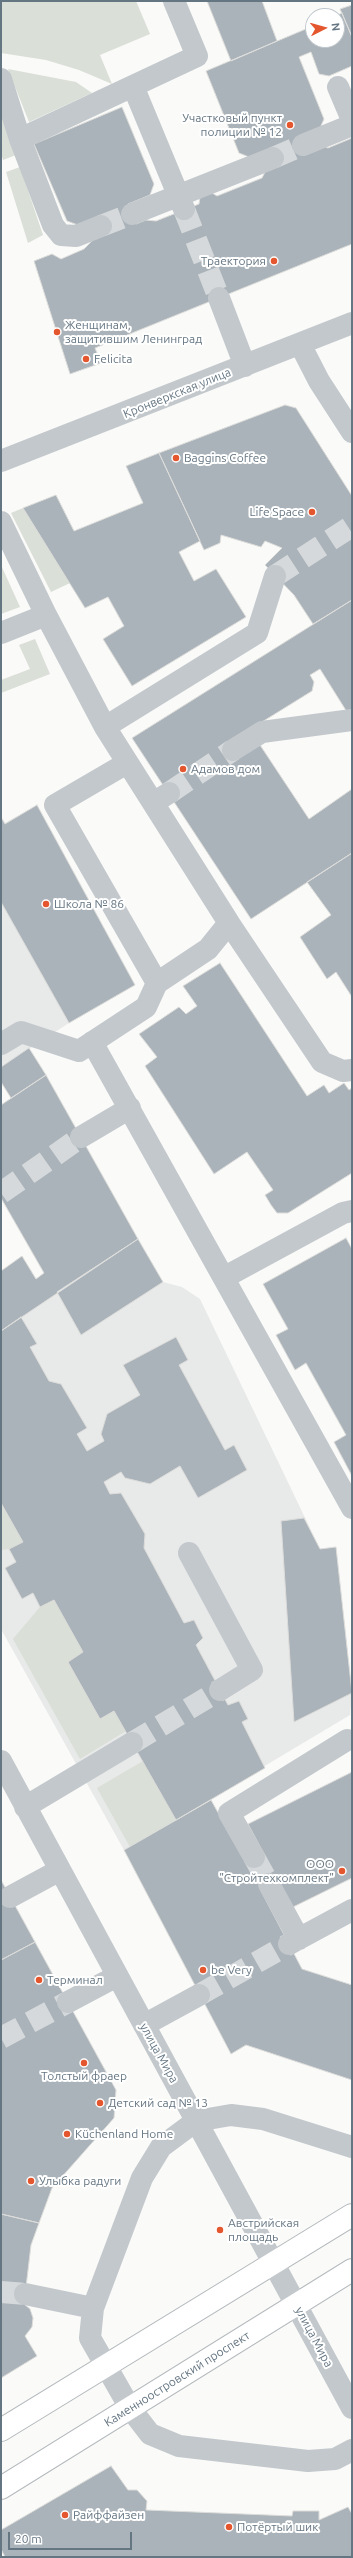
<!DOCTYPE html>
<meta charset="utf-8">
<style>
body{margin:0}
#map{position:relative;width:353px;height:2558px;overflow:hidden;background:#fafaf8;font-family:Ubuntu,sans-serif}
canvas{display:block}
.frame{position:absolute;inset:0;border:2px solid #657683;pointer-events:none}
.north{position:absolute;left:305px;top:8px;width:40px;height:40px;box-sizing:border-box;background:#fff;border:1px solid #c1c8cd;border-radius:50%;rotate:84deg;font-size:11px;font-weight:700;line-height:16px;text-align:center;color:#657683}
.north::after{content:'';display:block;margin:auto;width:14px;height:18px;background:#e4572e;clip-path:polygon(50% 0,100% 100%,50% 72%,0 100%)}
.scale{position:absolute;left:8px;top:2532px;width:124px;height:18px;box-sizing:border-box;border:2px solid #657683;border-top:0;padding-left:5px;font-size:12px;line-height:14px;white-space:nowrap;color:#657683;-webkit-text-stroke:3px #fff;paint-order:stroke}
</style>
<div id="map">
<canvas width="353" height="2558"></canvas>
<div class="frame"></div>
<div class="north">N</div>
<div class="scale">20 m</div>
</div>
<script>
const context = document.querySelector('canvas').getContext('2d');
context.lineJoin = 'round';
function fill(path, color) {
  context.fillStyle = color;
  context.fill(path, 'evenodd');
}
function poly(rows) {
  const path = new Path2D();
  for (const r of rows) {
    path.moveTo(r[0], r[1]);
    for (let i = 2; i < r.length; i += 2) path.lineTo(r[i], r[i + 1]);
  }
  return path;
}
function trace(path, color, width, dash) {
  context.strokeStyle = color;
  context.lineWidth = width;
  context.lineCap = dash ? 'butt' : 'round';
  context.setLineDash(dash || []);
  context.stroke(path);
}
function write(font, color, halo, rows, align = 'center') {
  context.font = font + ' Ubuntu,sans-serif';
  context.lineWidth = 4;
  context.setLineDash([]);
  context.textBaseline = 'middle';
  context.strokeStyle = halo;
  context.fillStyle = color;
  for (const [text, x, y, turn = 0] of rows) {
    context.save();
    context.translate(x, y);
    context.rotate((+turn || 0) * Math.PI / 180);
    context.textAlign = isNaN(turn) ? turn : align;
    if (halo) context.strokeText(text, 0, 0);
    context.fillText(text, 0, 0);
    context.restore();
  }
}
fill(poly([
 [37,805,135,985,69,1023,1,1067,1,817,5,823],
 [138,1239,163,1282,182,1287,200,1299,320,1549,336,1547,352,1693,350,1715,124,1850,1,1629,1,1331]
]), '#e8e9e9');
fill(poly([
 [1,1,136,1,150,34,100,55,112,84,79,70,46,60,1,53],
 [8,69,76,82,92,93,29,122],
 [1,111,16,155,3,160,1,154],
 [20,167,43,235,28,243,6,172],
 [23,508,70,583,51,592,11,513],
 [1,565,20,607,1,614],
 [35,639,50,674,1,693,1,680,30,669,19,645],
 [1,1503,23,1542,9,1549,1,1550],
 [54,1600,83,1652,68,1662,100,1719,114,1711,126,1731,80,1759,13,1639,40,1607],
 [143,1761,176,1820,130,1847,97,1788]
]), '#dadfd7');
const building = poly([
 [207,1,262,1,277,41,231,61,207,1],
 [352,5,352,37,340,9,352,5],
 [342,13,352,37,352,66,329,76,319,74,311,52,299,57,324,119,320,128,321,145,328,148,352,138,352,244,95,348,101,363,70,374,34,261,52,254,61,259,84,249,94,239,78,225,67,221,34,144,122,107,154,184,150,195,128,204,136,224,146,220,156,221,199,204,200,197,212,193,217,196,262,178,266,170,249,157,239,153,206,71,313,26,313,40,337,40,336,16,342,13],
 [285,405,296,408,352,496,352,600,313,624,294,595,265,565,282,548,265,541,261,547,221,535,220,543,204,550,159,453,285,405],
 [159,453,200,541,179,552,194,581,216,569,246,617,132,686,103,639,124,626,108,597,85,608,23,508,56,495,74,531,143,503,126,466,159,453],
 [352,600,352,720,320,669,310,675,314,682,312,691,228,743,260,745,309,819,352,789,352,853,251,919,132,738,352,600],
 [37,805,135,985,69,1023,1,902,1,817,5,824,37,805],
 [352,853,352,997,336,972,327,979,300,937,331,915,307,882,352,853],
 [220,963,307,1096,324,1085,329,1093,344,1083,349,1090,352,1088,352,1173,288,1213,277,1213,271,1205,265,1195,273,1190,247,1152,214,1174,145,1066,157,1057,139,1034,179,1007,186,1014,197,1006,183,986,220,963],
 [29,1048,46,1075,11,1098,1,1082,1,1067,29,1048],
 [46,1075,138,1239,1,1331,1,1271,22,1256,36,1279,44,1273,1,1198,1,1105,46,1075],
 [346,1238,352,1249,352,1476,334,1442,346,1435,306,1363,295,1370,276,1335,288,1329,263,1284,346,1238],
 [138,1239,163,1282,81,1335,57,1292,138,1239],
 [21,1317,37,1344,30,1347,49,1381,61,1384,87,1428,77,1434,87,1451,104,1441,101,1434,107,1414,140,1395,123,1365,176,1337,188,1360,179,1365,225,1450,234,1445,247,1470,198,1498,180,1466,150,1484,125,1478,121,1472,104,1482,110,1494,121,1493,145,1534,144,1548,184,1623,194,1620,203,1638,196,1645,228,1705,239,1701,248,1719,242,1722,265,1768,176,1820,114,1711,100,1719,68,1662,83,1652,54,1600,40,1607,33,1593,22,1599,5,1568,16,1562,9,1549,23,1542,1,1503,1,1331,21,1317],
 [304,1518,320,1549,336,1547,352,1693,294,1722,281,1521,304,1518],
 [352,1772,352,1878,293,1907,260,1889,302,1969,352,1985,352,2080,246,2045,231,2054,124,1850,211,1800,245,1861,263,1852,248,1824,352,1772],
 [1,1880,35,1942,1,1960,1,1880],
 [35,1942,116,2090,114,2118,52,2188,39,2223,1,2214,1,1960,35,1942],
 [1,2214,39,2223,31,2245,24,2304,30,2309,33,2318,32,2327,25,2336,37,2356,1,2378,1,2214],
 [111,2466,128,2490,137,2490,147,2501,146,2510,292,2516,293,2511,319,2511,319,2520,348,2507,352,2514,352,2557,5,2557,1,2549,1,2530,111,2466]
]);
fill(building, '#aab3b9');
trace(building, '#dcdcda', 1);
trace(poly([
 [273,158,303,145],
 [184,209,219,298],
 [101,226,132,214],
 [275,576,352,526],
 [169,793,233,750],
 [1,1193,81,1137],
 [132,1743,220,1690],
 [254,1857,269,1884],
 [199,1995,289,1944],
 [1,2038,68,2002],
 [1,2292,25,2294]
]), '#d5d9db', 22, [22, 11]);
const major = poly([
 [1,2430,352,2215],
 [1,2488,352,2270]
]);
trace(major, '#b5babe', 24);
trace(poly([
 [1,79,20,139,53,225,61,235,76,236,101,226],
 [133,86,184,209],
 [338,87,352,120],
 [20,139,197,56,174,1],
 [303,145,352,125],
 [132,214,273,158],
 [219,298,245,366],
 [300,344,319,381,352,432],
 [1,461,352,323],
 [1,522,46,615,105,727,229,923,322,1062,343,1071,352,1070],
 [1,633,46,615],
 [105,727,257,633,275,576],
 [233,750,262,732,352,720],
 [153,803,169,793],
 [157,983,208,949,229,923],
 [92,1042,352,1508],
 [1,1044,21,1032,79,1051,146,1007,157,983,55,805,127,763],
 [81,1137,130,1108],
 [225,1277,343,1213,352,1211],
 [189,1553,252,1670,220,1690],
 [1,1761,352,2408],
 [25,1807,132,1743],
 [254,1857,229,1813,347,1740],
 [269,1884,299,1939],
 [10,1897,60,1870],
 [289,1944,352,1910],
 [68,2002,117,1976],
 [144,2025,199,1995],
 [352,2147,263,2119,231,2115,196,2121,161,2147,142,2178,93,2308,90,2338,130,2408,150,2434,179,2446,308,2461,335,2459,352,2450],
 [25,2294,93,2308]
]), '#c3c8cc', 22);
trace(major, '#fff', 22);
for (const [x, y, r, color] of [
 [290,125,4,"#e4572e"],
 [274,261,4,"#e4572e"],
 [57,332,4,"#e4572e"],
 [86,359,4,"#e4572e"],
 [176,458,4,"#e4572e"],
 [312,512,4,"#e4572e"],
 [183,769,4,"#e4572e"],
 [46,904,4,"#e4572e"],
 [342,1871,4,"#e4572e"],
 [203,1970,4,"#e4572e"],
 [39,1980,4,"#e4572e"],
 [84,2063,4,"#e4572e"],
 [100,2103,4,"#e4572e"],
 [67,2134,4,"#e4572e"],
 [31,2181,4,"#e4572e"],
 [220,2230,4,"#e4572e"],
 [65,2515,4,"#e4572e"],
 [229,2527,4,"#e4572e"]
]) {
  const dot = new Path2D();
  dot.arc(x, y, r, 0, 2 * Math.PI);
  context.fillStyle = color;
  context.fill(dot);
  trace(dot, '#fff', 1.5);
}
write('12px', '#657683', '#fff', [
 ["Участковый пункт",282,118,"right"],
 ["полиции № 12",282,132,"right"],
 ["Траектория",266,261,"right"],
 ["Женщинам,",65,325],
 ["защитившим Ленинград",65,339],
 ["Felicita",94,359],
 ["Baggins Coffee",184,458],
 ["Life Space",304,512,"right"],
 ["Адамов дом",191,769],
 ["Школа № 86",54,904],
 ["ООО",334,1864,"right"],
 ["\"Стройтехкомплект\"",334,1878,"right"],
 ["be Very",211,1970],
 ["Терминал",47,1980],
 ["Толстый фраер",84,2076,"center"],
 ["Детский сад № 13",108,2103],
 ["Küchenland Home",75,2134],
 ["Улыбка радуги",39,2181],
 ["Австрийская",228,2223],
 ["площадь",228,2237],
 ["Райффайзен",73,2515],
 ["Потёртый шик",237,2527]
], 'left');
write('12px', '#657683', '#fff', [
 ["Кронверкская улица",177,393,-22],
 ["улица Мира",159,2053,61],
 ["улица Мира",314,2337,62],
 ["Каменноостровский проспект",177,2379,-32]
]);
</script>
